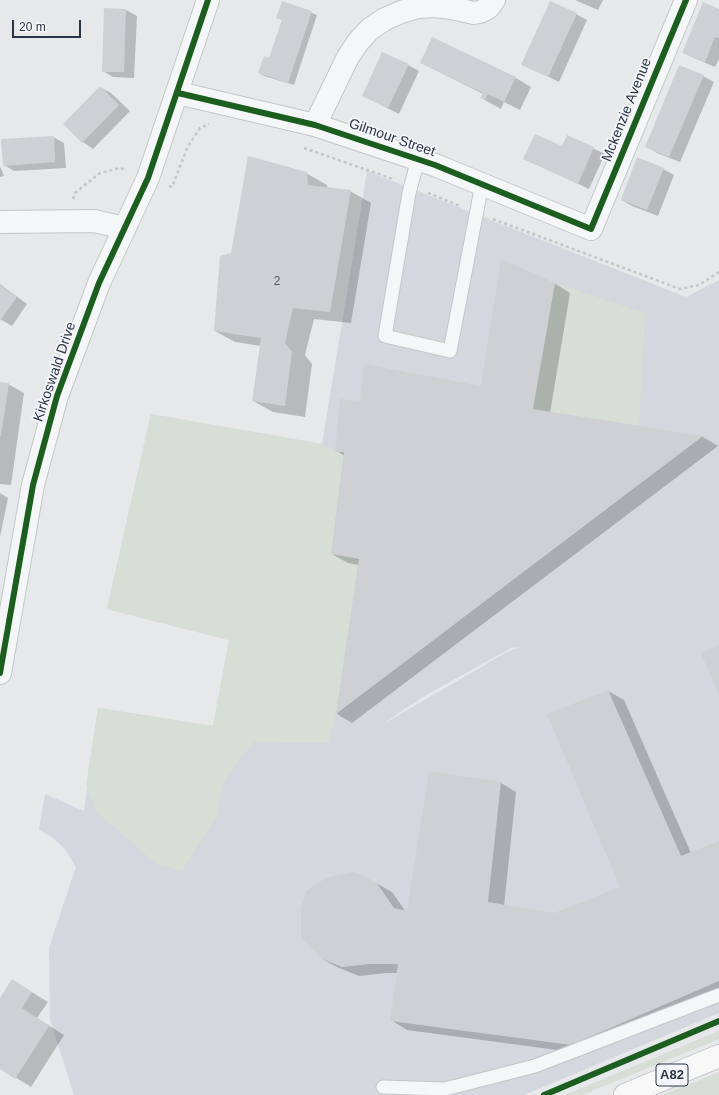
<!DOCTYPE html>
<style>
body{margin:0}
#map{position:relative;width:719px;height:1095px;overflow:hidden;background:#e6e8ea;font-family:Helvetica,sans-serif}
canvas{display:block}
.scale{position:absolute;left:12px;top:20px;width:69px;height:18px;box-sizing:border-box;border:2px solid #2b3445;border-top:0;padding-left:5px;font-size:12px;line-height:14px;white-space:nowrap;color:#2b3445;-webkit-text-stroke:3px #f4f6f9;paint-order:stroke}
</style>
<div id="map">
<canvas width="719" height="1095"></canvas>
<div class="scale">20 m</div>
</div>
<script>
const context = document.querySelector('canvas').getContext('2d');
context.lineJoin = 'round';
function fill(path, color) {
  context.fillStyle = color;
  context.fill(path, 'evenodd');
}
function poly(rows) {
  const path = new Path2D();
  for (const r of rows) {
    path.moveTo(r[0], r[1]);
    for (let i = 2; i < r.length; i += 2) path.lineTo(r[i], r[i + 1]);
  }
  return path;
}
function trace(path, color, width, dash) {
  context.strokeStyle = color;
  context.lineWidth = width;
  context.lineCap = dash ? 'butt' : 'round';
  context.setLineDash(dash || []);
  context.stroke(path);
}
function write(font, color, halo, rows, align = 'center') {
  context.font = font + ' Helvetica,sans-serif';
  context.lineWidth = 3.5;
  context.setLineDash([]);
  context.textBaseline = 'middle';
  context.strokeStyle = halo;
  context.fillStyle = color;
  for (const [text, x, y, turn = 0] of rows) {
    context.save();
    context.translate(x, y);
    context.rotate((+turn || 0) * Math.PI / 180);
    context.textAlign = isNaN(turn) ? turn : align;
    if (halo) context.strokeText(text, 0, 0);
    context.fillText(text, 0, 0);
    context.restore();
  }
}
fill(poly([
 [367,171,686,297,719,280,719,1013,524,1095,74,1095,50,1020,49,948,76,867,64,848,52,837,39,830,45,794,84,811,98,708,213,726,229,640,107,609,151,414,322,444],
 [520,647,505,653,380,726,421,698,511,648]
]), '#d4d7dd');
fill(poly([
 [555,283,645,313,639,426,533,409],
 [151,414,322,444,335,452,344,452,331,554,359,559,336,714,328,743,253,742,222,784,218,815,182,871,155,863,96,811,86,785,98,708,213,726,229,640,107,609],
 [719,1031,719,1039,582,1095,565,1095],
 [719,1072,719,1095,663,1095]
]), '#d6ded6');
fill(poly([
 [575,0,603,0,598,10],
 [283,2,317,15,294,85,264,76,259,73,270,59,282,20,278,18],
 [105,9,126,10,137,16,134,78,113,77,103,71],
 [719,10,719,59,715,67,694,58,683,52],
 [576,14,587,20,559,82,522,64],
 [421,62,516,78,531,87,520,110,504,102,501,109,481,98,483,94,437,71],
 [408,65,419,71,399,114,363,96],
 [703,76,714,82,680,162,657,153,646,146],
 [100,87,111,93,130,111,93,149,83,142,64,124],
 [567,136,605,154,589,189,525,159,562,147],
 [53,137,64,143,66,168,14,171,4,165],
 [0,166,4,176,0,177],
 [663,169,674,175,658,216,632,206,622,200],
 [306,173,327,185,327,188,350,191,371,203,351,323,314,319,305,355,312,364,305,417,273,412,253,401,261,346,235,342,215,331,232,254],
 [554,283,570,293,550,413,703,437,718,446,352,723,337,714,359,565,348,563,332,554,345,456,336,451,361,402,482,387],
 [0,284,27,304,12,326,0,319],
 [0,383,8,384,24,393,11,485,0,484],
 [0,493,8,498,0,537],
 [608,691,624,700,691,853,719,842,719,997,587,1054,407,1030,391,1020,398,973,386,973,359,976,339,968,322,959,376,883,392,892,406,912,408,912,501,783,516,792,504,906,554,914,621,888],
 [12,980,48,1002,37,1018,64,1035,31,1087,0,1068,0,1000]
]), '#0003');
fill(poly([
 [282,1,312,11,288,83,258,73,264,56,269,58,282,20,276,18],
 [550,1,577,13,548,77,521,65],
 [703,2,719,9,719,38,715,37,705,62,682,53],
 [104,8,126,9,124,72,102,72],
 [432,37,516,77,504,102,488,94,485,100,480,98,483,93,420,63],
 [382,52,409,64,388,108,362,96],
 [679,65,704,75,669,157,645,147],
 [100,86,119,105,82,143,63,124],
 [535,134,562,146,567,135,594,147,578,184,523,159],
 [54,136,55,162,3,166,1,139],
 [248,156,307,172,308,185,351,190,330,312,293,308,285,343,292,352,285,406,252,401,261,338,214,331,220,256,231,253],
 [637,157,664,168,647,210,621,200],
 [501,259,555,283,533,409,703,436,336,714,359,559,331,554,344,452,335,452,340,399,360,401,364,364,481,386],
 [0,285,17,297,0,321],
 [0,382,9,383,1,436,0,436],
 [719,645,719,695,701,653],
 [608,690,681,856,719,841,719,981,571,1045,390,1021,398,964,370,964,342,967,322,959,301,938,301,910,306,891,326,878,354,872,376,882,394,908,407,911,429,771,501,782,488,902,554,913,620,887,547,714],
 [12,979,32,992,22,1008,49,1026,15,1079,0,1069,0,998]
]), '#ced0d3');
const service = poly([
 [418,159,409,193,385,336,450,351,482,184],
 [383,1087,445,1089,535,1066,719,995]
]);
const minor = poly([
 [178,93,315,125,435,165,591,229,686,0],
 [315,125,348,57,358,42,370,29,385,19,401,12,418,7,435,6,452,8,474,13,480,12,488,8,494,0],
 [0,222,94,221,125,228]
]);
const tertiary = poly([
 [0,673,33,485,57,396,99,283,148,178,208,0]
]);
const primary = poly([
 [625,1095,719,1056]
]);
trace(service, '#c4c6c8', 15);
trace(minor, '#c4c6c8', 24);
trace(tertiary, '#c4c6c8', 24);
trace(primary, '#c2c5c8', 24);
trace(poly([
 [304,148,393,179],
 [169,186,172,187,188,146,200,128,209,124],
 [428,193,460,206],
 [73,199,75,193,100,173,120,168,126,170],
 [493,219,680,289,699,285,719,272]
]), '#c5c6ca', 2.5, [3, 3]);
trace(service, '#f5f6f7', 13);
trace(minor, '#f5f6f7', 22);
trace(tertiary, '#f5f6f7', 22);
trace(primary, '#f8f8f8', 22);
trace(poly([
 [178,93,315,125,435,165,591,229,686,0],
 [0,673,33,485,57,396,99,283,148,178,208,0],
 [544,1095,719,1021]
]), '#1b5e20', 6);
write('12px', '#545c69', null, [
 ["2",277,282]
]);
for (const [x, y, w] of [
 [672,1075,32]
]) {
  const box = new Path2D();
  box.roundRect(x - w / 2, y - 11, w, 22, 3);
  context.fillStyle = '#f4f6f9';
  context.fill(box);
  trace(box, '#2b3445', 1);
}
write('bold 13px', '#2b3445', null, [
 ["A82",672,1075]
]);
write('14px', '#2b3445', '#f4f6f9', [
 ["Mckenzie Avenue",627,110,-68],
 ["Gilmour Street",392,138,19],
 ["Kirkoswald Drive",55,372,-71]
]);
</script>
